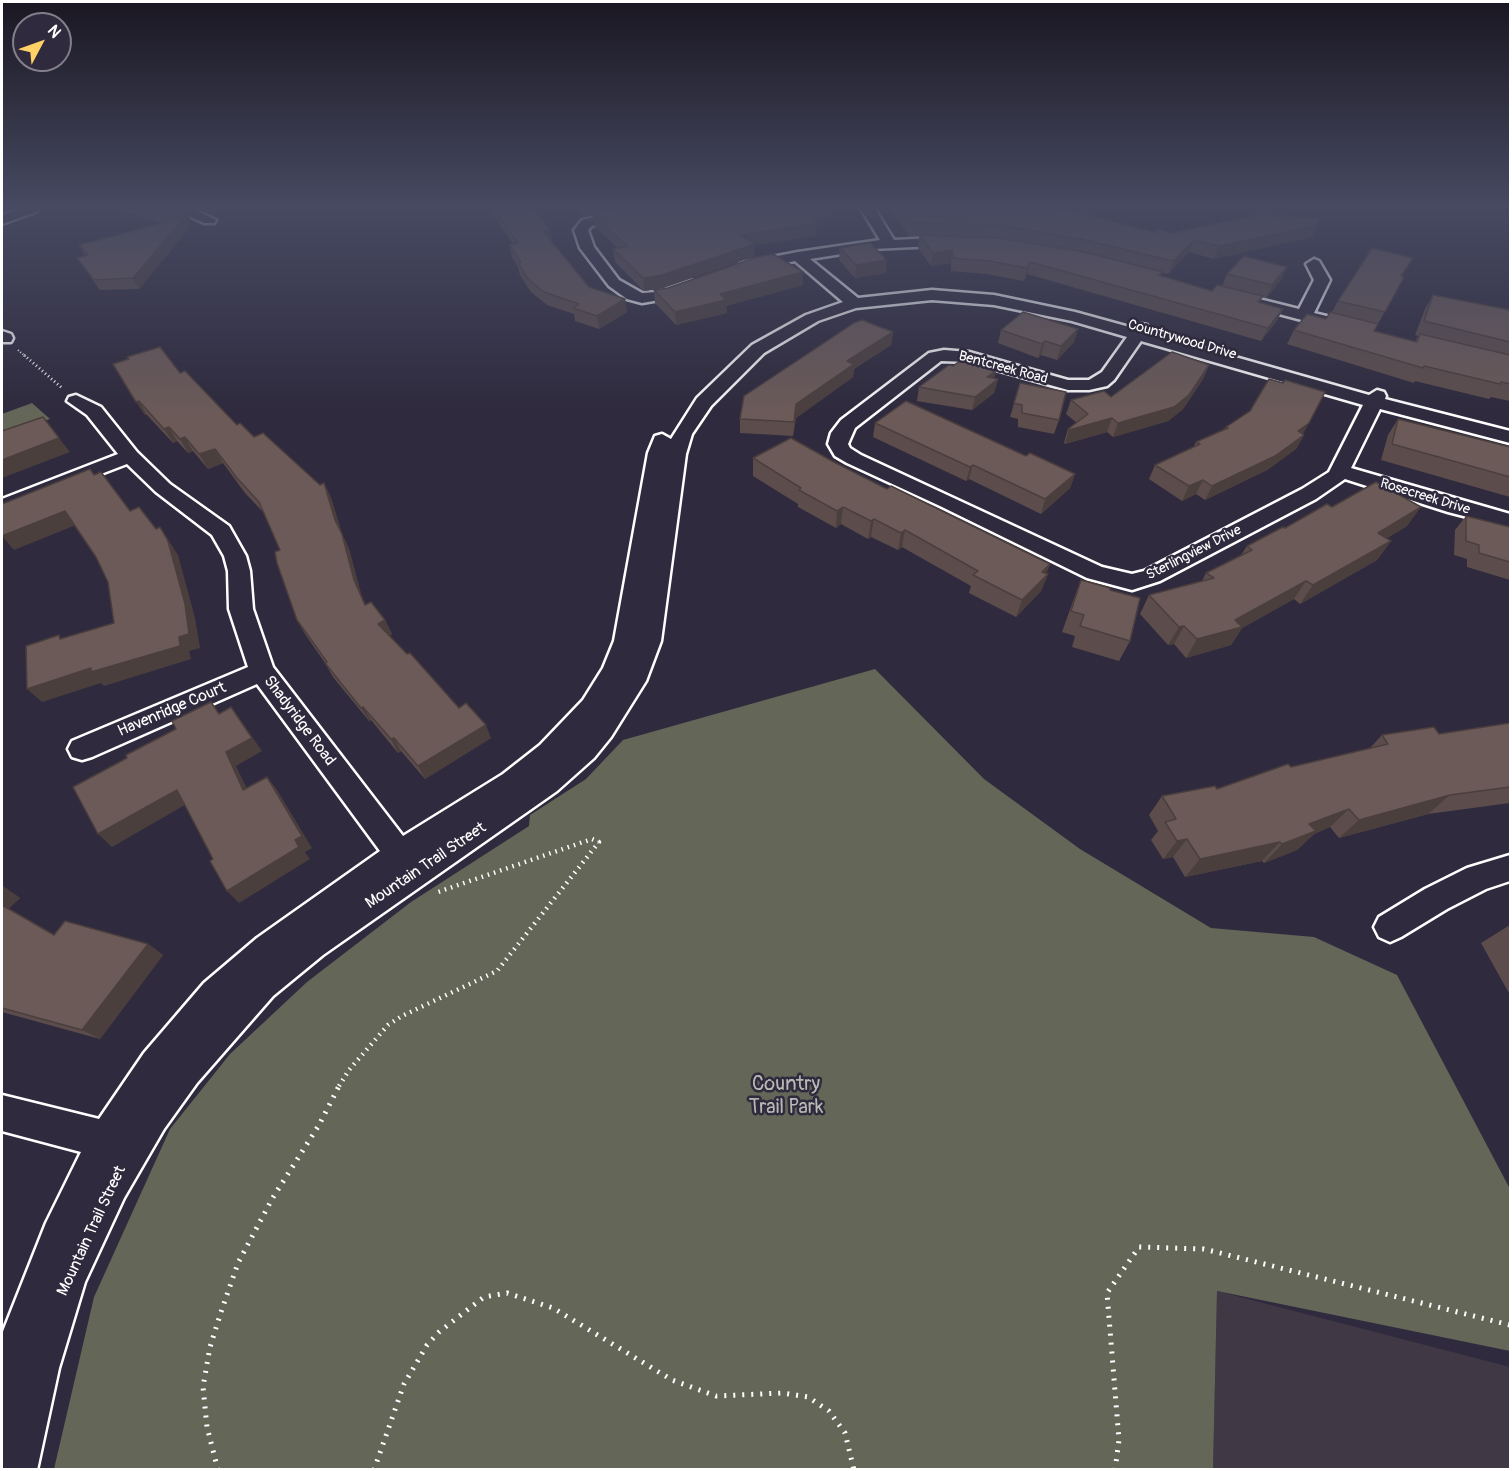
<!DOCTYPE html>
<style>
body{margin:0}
#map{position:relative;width:1512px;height:1471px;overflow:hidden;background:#2f2a3d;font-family:Pangolin,sans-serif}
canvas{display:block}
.frame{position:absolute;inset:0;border:3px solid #fff;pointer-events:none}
.north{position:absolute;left:12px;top:12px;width:60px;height:60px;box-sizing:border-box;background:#2f2a3d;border:2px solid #827f8b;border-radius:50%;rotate:49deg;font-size:16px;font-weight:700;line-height:24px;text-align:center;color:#fff}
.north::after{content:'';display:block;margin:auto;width:21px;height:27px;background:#ffd166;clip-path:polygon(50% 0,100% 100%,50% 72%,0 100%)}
</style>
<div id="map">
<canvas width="1512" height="1471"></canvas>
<div class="frame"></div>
<div class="north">N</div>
</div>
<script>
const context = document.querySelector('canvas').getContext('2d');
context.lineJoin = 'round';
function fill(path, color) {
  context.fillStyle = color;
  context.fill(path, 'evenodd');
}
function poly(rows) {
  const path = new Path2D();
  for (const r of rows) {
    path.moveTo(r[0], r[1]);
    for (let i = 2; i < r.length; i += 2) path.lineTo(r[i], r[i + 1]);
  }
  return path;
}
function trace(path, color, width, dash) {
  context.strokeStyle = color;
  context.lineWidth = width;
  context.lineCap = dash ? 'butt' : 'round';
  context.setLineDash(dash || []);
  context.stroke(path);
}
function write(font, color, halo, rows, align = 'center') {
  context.font = font + ' Pangolin,sans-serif';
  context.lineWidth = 5;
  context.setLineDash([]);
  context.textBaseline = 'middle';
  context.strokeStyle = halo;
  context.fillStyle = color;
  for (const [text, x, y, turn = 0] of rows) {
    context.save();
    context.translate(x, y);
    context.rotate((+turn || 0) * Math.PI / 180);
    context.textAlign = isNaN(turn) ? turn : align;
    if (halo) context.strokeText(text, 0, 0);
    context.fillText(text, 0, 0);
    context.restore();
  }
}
fill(poly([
 [1217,1291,1510,1367,1510,1469,1213,1470]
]), '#413845');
fill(poly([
 [32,403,50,419,2,435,2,414],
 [875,669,984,779,1080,849,1211,928,1314,937,1397,975,1510,1189,1510,1351,1217,1291,1213,1469,54,1469,94,1297,170,1129,230,1054,307,982,411,902,529,826,530,815,586,779,623,740]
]), '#646658');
const minor = poly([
 [19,209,38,209,36,212,2,224,2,215,19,209],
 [174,209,193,209,216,220,214,223,204,223,174,209],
 [633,209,658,209,656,212,592,226,588,230,594,247,619,280,642,293,657,292,690,280,696,282,698,285,696,288,665,299,642,303,627,299,609,286,580,248,574,230,582,220,633,209],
 [861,209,875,209,894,240,954,237,961,241,954,245,873,249,810,259,858,298,932,290,994,295,1075,312,1133,328,1141,324,1147,325,1149,329,1147,332,1369,395,1377,390,1384,392,1386,396,1385,399,1510,431,1510,443,1380,409,1351,468,1510,514,1510,528,1448,512,1345,479,1316,499,1160,581,1132,590,1087,578,940,506,847,463,835,456,828,444,831,433,841,420,929,353,944,350,969,352,1068,380,1089,380,1102,372,1127,337,1072,321,994,305,932,300,856,308,818,321,764,353,711,406,692,434,686,454,661,641,646,681,611,737,594,758,557,791,323,955,273,996,197,1083,164,1129,124,1198,85,1282,59,1368,37,1470,2,1470,2,1334,46,1223,81,1152,2,1131,2,1095,99,1119,144,1053,204,983,257,938,380,851,257,684,92,757,82,760,72,757,68,749,72,741,248,667,229,609,228,571,224,556,212,535,156,492,127,464,2,512,2,499,118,454,87,415,67,401,69,397,76,395,101,407,137,452,170,484,229,526,246,556,250,571,253,609,273,667,403,836,503,774,540,745,583,700,603,668,614,641,648,453,655,436,662,434,671,439,697,398,752,345,806,315,843,302,795,261,746,271,741,269,738,266,741,263,798,252,880,240,861,209],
 [1141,341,1363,405,1329,472,1302,489,1144,571,1132,574,1102,567,861,455,850,448,848,444,855,428,941,361,968,362,1068,390,1089,390,1107,386,1114,380,1141,341],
 [1314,259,1319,261,1330,280,1314,313,1347,321,1349,325,1347,329,1341,330,1298,319,1241,304,1239,301,1247,296,1299,309,1314,280,1306,264,1314,259],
 [2,331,11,334,13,338,11,342,2,342,2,331],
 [1510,855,1510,881,1486,889,1447,909,1401,937,1390,942,1379,937,1374,927,1379,917,1425,889,1467,868,1510,855]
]);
trace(minor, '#fff', 5);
trace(poly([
 [18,350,26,357]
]), '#fff', 2, [1, 2]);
trace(poly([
 [24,355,62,388]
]), '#fff', 3, [1, 3]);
trace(poly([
 [339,1086,349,1070,388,1025,402,1016,497,971,599,842,592,839,438,892]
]), '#fff', 4.5, [1.5, 5]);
trace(poly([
 [218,1470,207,1427,203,1387,210,1347,221,1312,238,1263,272,1199,319,1125,340,1084],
 [374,1470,404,1384,427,1345,439,1332,484,1297,507,1293,553,1308,672,1380,716,1396,783,1393,808,1397,829,1411,845,1433,854,1470],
 [1115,1470,1119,1440,1107,1293,1139,1247,1204,1249,1510,1325]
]), '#fff', 5, [2, 7]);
fill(minor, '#2f2a3d');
fill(poly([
 [112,209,185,209,190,219,187,220,190,227,139,289,100,290,84,268,77,258,85,256,79,245,162,223],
 [198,209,216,209,206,213],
 [493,209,532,209,550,229,552,241,589,287,627,312,599,329,575,321,574,314,547,305,531,292,520,275,518,267,512,257,509,245,513,244,495,218],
 [575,209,620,209,584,217],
 [890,209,1052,209,1155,232,1172,233,1318,225,1312,237,1214,259,1189,252,1168,274,1162,273,1161,276,1212,291,1222,286,1227,274,1287,267,1281,280,1266,298,1262,297,1260,302,1283,309,1276,322,1261,341,1027,274,1024,281,987,274,951,271,951,263,931,266,918,248,919,236,909,236],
 [593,215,826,218,813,220,816,236,755,245,755,256,663,288,644,291,615,262,613,249,618,248,595,227],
 [840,248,886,273,855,278,839,260],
 [803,272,803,285,726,306,727,313,676,325,655,303,654,290],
 [1402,276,1404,277,1374,331,1415,342,1418,336,1415,335,1425,309,1433,295,1510,310,1510,401,1491,397,1489,399,1415,381,1414,383,1287,344,1294,330,1326,319,1332,312,1338,301],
 [1078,329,1074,342,1057,360,1041,355,1038,358,998,343,1001,330],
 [893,332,891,345,854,369,853,377,796,418,793,436,740,433,740,419],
 [113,364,180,373,237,425,320,485,324,483,331,498,342,534,349,549,361,594,365,605,385,620,392,634,389,636,407,654,459,708,491,738,425,779,401,751,398,753,371,720,369,721,333,677,325,663,305,634,297,620,280,550,264,513,245,493,223,463,208,469,193,451,188,453,177,441,173,443,147,415,145,415],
 [1209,365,1203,379,1183,409,1168,421,1113,437,1107,432,1065,444,1064,443,1068,429,1077,423,1066,414,1071,400,1111,397],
 [953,366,996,371,994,378,998,379,994,393,972,410,917,401,919,387],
 [1020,383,1059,420,1054,434,1018,427,1018,419,1010,417],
 [1398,419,1510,447,1510,497,1381,460,1388,435],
 [875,423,1026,456,1075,474,1070,488,1041,514,969,479,966,481,873,437],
 [1226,427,1304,435,1296,449,1267,470,1205,500,1196,494,1182,501,1149,479,1155,465,1193,448,1196,442,1224,429],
 [753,458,832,461,887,489,1050,564,1046,574,1048,574,1041,591,1016,617,969,593,971,586,902,547,898,550,871,537,868,539,841,524,836,528,798,507,798,504,753,476],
 [1332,507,1407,526,1387,538,1391,541,1377,560,1300,604,1294,599,1242,628,1231,645,1186,658,1174,644,1168,645,1140,614,1149,595,1202,581,1206,573,1241,555,1247,546],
 [1466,516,1510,527,1510,580,1467,567,1467,559,1454,555,1455,530],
 [1081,580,1110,590,1130,641,1119,661,1072,647,1075,636,1062,632,1073,601],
 [1510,723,1510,803,1428,814,1339,838,1330,827,1314,834,1297,850,1264,863,1262,861,1185,877,1173,857,1163,859,1151,840,1158,831,1149,815,1162,796,1217,789,1291,767,1370,748,1382,735,1439,734],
 [2,886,20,898,8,909,54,935,148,944,163,955,100,1039,2,1012],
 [1510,925,1510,995,1481,943]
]), '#5c4d4c');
fill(poly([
 [181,209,185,209,190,219,187,220,190,227,139,289,133,278,172,226,166,215],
 [204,209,216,209,206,213],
 [583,209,620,209,584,217],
 [803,209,826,209,826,218,803,221],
 [817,223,816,236,755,245,755,256,663,288,644,291,643,278,740,235],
 [1318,225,1312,237,1214,259,1219,246],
 [550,229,552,242,543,231],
 [1194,240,1189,252,1168,274,1173,261],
 [953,250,951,263,931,266,933,253],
 [887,260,886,273,855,278,856,265],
 [1030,262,1027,274,1024,281,1027,268],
 [1287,267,1281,280,1266,298,1272,285],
 [803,272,803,285,726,306,727,313,676,325,675,312,720,294],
 [625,299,627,312,599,329,597,316],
 [1283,309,1276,322,1261,341,1268,328],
 [1078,329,1074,342,1057,360,1061,346],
 [893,332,891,345,854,369,853,377,796,418,793,436,796,404,847,361],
 [1045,341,1041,355,1038,358,1042,344],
 [1209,365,1203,379,1183,409,1168,421,1113,437,1118,423],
 [996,371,993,383,998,379,994,393,972,410,975,397,987,377],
 [139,401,147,415,145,415,136,402],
 [1112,418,1107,432,1065,444,1069,430],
 [1309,423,1302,436,1304,435,1296,449,1267,470,1205,500,1212,486,1298,431],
 [169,427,177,441,173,443,164,429],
 [185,437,193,451,188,453,180,439],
 [59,438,70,452,2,478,2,460],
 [215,449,223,463,208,469,199,454],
 [973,465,969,479,966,481,970,467],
 [1075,474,1070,488,1041,514,1045,499],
 [1203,480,1196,494,1182,501,1189,486],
 [324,483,331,498,342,534,335,520],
 [843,507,841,524,836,528,837,511],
 [1421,507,1407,526,1364,552,1378,533],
 [65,511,76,525,14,550,2,536],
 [874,519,871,537,868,539,871,521],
 [160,527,178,555,195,618,200,648,189,651,191,659,104,686,101,683,42,702,27,689,179,637],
 [905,530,902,547,898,550,901,533],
 [342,534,349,549,361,594,372,619,354,580],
 [1391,541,1377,560,1300,604,1313,585],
 [1050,564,1045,577,1048,574,1041,591,1016,617,1022,600,1042,572],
 [1306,581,1294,599,1242,628,1231,645,1186,658,1197,639,1235,620],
 [385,620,392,634,385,638,378,624],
 [1184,626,1174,644,1168,645,1179,627],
 [231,707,262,751,236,766,254,803,243,790,226,752],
 [363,707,371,720,369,721,361,708],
 [486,725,491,738,425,779,418,766],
 [394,738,401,751,398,753,391,739],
 [267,777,277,790,312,848,305,852,310,859,239,903,227,891,295,840],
 [177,790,190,802,112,847,98,834],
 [1450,795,1428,814,1339,838,1359,820],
 [1349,809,1330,827,1314,834,1297,850,1264,863,1282,844,1309,824],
 [1187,839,1173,857,1163,859,1177,841],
 [1280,842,1262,861,1185,877,1200,859],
 [3,886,20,898,8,909,2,905,2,887],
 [148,944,163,955,100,1039,82,1030]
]), '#4b3f3e');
const building = poly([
 [146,209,181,209,166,215,146,209],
 [494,209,532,209,550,229,543,231,589,287,625,299,597,316,573,308,579,304,544,292,528,279,518,263,521,262,509,245,518,243,494,209],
 [623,209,805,209,803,209,817,223,740,235,755,244,662,275,643,278,613,249,628,246,593,215,623,209],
 [900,209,1052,209,1078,213,1155,232,1158,229,1172,233,1257,215,1318,218,1318,225,1219,246,1194,240,1173,261,1081,239,999,225,911,223,900,209],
 [185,217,133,278,94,280,77,258,88,255,79,245,185,217],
 [920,235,998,238,1080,251,1163,272,1159,275,1212,291,1217,285,1263,296,1258,302,1283,309,1268,328,1030,262,1027,268,989,261,953,258,953,250,933,253,920,235],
 [870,243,887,260,856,265,840,248,870,243],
 [1372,248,1413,258,1401,276,1404,277,1385,312,1338,301,1372,248],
 [773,254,803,272,720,294,726,300,675,312,654,290,668,288,757,257,773,254],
 [1244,256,1287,267,1272,285,1227,274,1244,256],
 [1433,295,1510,310,1510,342,1424,321,1433,295],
 [1023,312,1078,329,1061,346,1045,341,1042,344,1001,330,1023,312],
 [1330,312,1378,324,1374,331,1417,342,1420,334,1510,355,1510,384,1501,382,1500,384,1424,366,1423,368,1294,330,1307,314,1326,319,1330,312],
 [862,320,893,332,847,361,854,364,796,404,794,422,740,419,744,396,854,323,862,320],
 [160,347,180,373,185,371,237,425,240,423,254,437,263,433,320,485,324,483,335,520,342,534,354,580,365,605,371,602,385,620,378,624,407,654,410,653,459,708,466,703,486,725,418,766,394,738,391,739,363,707,361,708,325,663,327,662,297,620,277,563,275,552,280,550,259,502,237,478,215,449,199,454,185,437,180,439,169,427,164,429,139,401,136,402,113,364,129,359,127,357,160,347],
 [1172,352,1209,365,1189,395,1174,407,1118,423,1112,418,1069,430,1068,429,1088,414,1071,400,1104,391,1111,397,1172,352],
 [961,360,996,371,987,377,998,379,975,397,919,387,949,365,953,366,961,360],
 [1269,379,1283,383,1285,380,1325,392,1309,423,1298,431,1304,435,1275,456,1212,486,1203,480,1189,486,1155,465,1200,444,1196,442,1228,428,1226,427,1250,411,1269,379],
 [1020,383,1066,392,1059,420,1022,413,1022,405,1014,403,1020,383],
 [906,401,1026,456,1030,453,1075,474,1045,499,973,465,970,467,875,423,906,401],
 [43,417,59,438,2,460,2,431,43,417],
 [1398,419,1510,447,1510,477,1392,444,1398,419],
 [791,438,832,461,887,489,891,486,1050,564,1042,572,1048,574,1022,600,973,575,978,571,905,530,901,533,874,519,871,521,843,507,837,511,799,490,801,488,753,458,791,438],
 [90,469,94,475,101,472,130,511,139,507,156,529,160,527,168,541,185,604,189,634,179,637,180,646,91,672,91,668,27,689,26,646,59,635,60,639,114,623,108,582,96,557,65,511,2,536,2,504,90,469],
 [1376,482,1421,507,1378,533,1391,541,1313,585,1306,581,1235,620,1242,627,1197,639,1184,626,1179,627,1149,595,1214,578,1206,573,1252,550,1247,546,1283,527,1285,528,1327,504,1332,507,1376,482],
 [1466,516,1510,527,1510,562,1479,553,1479,545,1466,541,1466,516],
 [1081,580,1110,588,1110,590,1140,598,1130,641,1080,626,1084,615,1071,611,1081,580],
 [211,702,219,714,231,707,252,738,226,752,243,790,267,777,302,836,295,840,299,847,227,891,210,861,213,859,177,790,98,834,73,787,127,758,126,755,176,729,172,721,211,702],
 [1510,723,1510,787,1450,795,1359,820,1349,809,1309,824,1316,831,1282,844,1280,842,1200,859,1187,839,1177,841,1165,822,1176,819,1162,796,1215,786,1217,789,1288,764,1291,767,1388,744,1382,735,1434,727,1439,734,1510,723],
 [2,905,54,935,65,921,148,944,82,1030,2,1008,2,905]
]);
fill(building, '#6b5a58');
trace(building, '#4b3f3e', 1.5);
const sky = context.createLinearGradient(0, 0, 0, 415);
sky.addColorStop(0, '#1a1722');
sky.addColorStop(0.5, '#474a62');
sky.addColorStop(1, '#474a6200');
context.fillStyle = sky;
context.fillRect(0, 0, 1512, 415);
write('14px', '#fff', '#2f2a3d', [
 ["Countrywood Drive",1182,340,16],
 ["Bentcreek Road",1003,368,15],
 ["Rosecreek Drive",1425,497,17],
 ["Sterlingview Drive",1194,553,-27]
]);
write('16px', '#fff', '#2f2a3d', [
 ["Havenridge Court",172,710,-23],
 ["Shadyridge Road",299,721,53],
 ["Mountain Trail Street",426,866,-34],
 ["Mountain Trail Street",92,1231,-65]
]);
write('20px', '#b9bab4', '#2f2a3d', [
 ["Country",786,1085],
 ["Trail Park",786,1108]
]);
</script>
